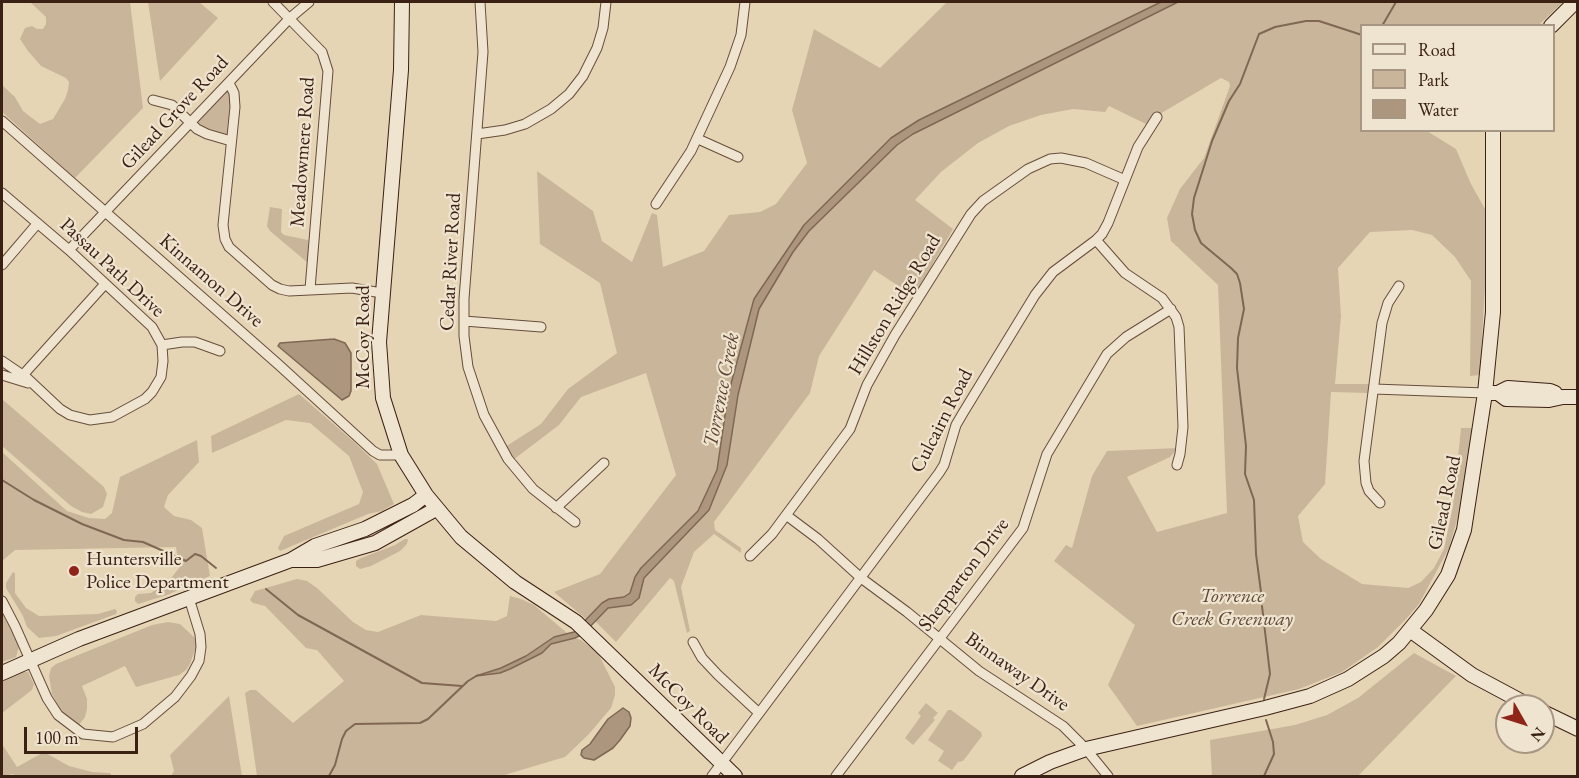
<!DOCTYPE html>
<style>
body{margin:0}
#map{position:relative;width:1579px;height:778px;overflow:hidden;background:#e6d5b5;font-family:"EB Garamond",serif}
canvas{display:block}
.frame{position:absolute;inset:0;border:3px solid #3b2014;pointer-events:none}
.legend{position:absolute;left:1360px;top:24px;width:195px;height:108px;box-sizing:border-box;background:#efe4cf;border:2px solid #a79684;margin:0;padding:8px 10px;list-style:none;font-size:18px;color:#3b2014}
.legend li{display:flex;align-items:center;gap:12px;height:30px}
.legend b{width:30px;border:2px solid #a79684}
.north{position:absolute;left:1495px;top:694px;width:60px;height:60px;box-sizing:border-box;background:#efe4cf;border:2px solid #a79684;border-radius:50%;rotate:129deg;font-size:16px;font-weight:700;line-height:24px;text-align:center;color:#3b2014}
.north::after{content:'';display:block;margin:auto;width:21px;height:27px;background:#8f2418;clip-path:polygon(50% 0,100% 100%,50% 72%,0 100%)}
.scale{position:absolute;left:24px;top:727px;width:114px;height:27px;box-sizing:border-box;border:3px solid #3b2014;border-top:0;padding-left:8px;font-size:18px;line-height:21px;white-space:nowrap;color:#3b2014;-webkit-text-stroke:4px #efe4cf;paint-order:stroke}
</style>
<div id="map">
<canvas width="1579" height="778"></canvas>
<div class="frame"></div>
<ul class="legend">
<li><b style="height:8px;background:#efe4cf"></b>Road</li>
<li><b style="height:16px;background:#c9b69a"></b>Park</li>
<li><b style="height:16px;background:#ac977e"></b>Water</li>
</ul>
<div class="north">N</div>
<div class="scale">100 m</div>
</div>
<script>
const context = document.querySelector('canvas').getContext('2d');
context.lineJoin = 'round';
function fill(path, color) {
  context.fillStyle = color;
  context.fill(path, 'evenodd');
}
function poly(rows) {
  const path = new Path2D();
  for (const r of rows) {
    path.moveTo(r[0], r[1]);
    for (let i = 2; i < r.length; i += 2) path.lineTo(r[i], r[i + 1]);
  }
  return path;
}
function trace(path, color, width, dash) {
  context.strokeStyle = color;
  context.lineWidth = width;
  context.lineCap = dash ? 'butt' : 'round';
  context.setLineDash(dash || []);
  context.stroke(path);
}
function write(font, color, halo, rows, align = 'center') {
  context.font = font + ' "EB Garamond",serif';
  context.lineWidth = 4.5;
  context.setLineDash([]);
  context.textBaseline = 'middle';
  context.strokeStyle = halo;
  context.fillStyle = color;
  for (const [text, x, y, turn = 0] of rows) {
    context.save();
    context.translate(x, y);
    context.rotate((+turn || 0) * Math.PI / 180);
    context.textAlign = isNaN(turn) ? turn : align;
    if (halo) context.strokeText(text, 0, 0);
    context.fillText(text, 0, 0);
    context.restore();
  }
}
fill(poly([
 [30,2,130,2,143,108,75,178,2,112,2,85,15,97,23,111,40,124,53,119,65,99,68,90,69,82,66,78,41,66,28,51,20,39,25,28,32,26,37,29,43,29,46,24,46,17],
 [148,2,199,2,218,18,160,81],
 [947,2,1563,2,1539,25,1362,26,1362,130,1427,131,1456,149,1471,184,1489,216,1480,375,1470,376,1471,281,1455,257,1432,235,1412,230,1370,232,1338,268,1341,316,1335,384,1369,384,1368,393,1331,392,1325,484,1298,516,1303,542,1321,559,1362,584,1408,588,1421,582,1434,568,1444,549,1453,506,1461,428,1472,428,1463,499,1449,548,1419,604,1406,619,1378,647,1342,672,1299,689,1137,726,1108,685,1135,625,1054,561,1066,545,1072,548,1092,476,1107,451,1178,448,1170,457,1127,477,1157,532,1227,513,1218,285,1171,241,1167,218,1180,189,1204,158,1230,86,1229,82,1221,78,1153,118,1148,125,1109,106,1105,112,1073,109,1041,115,1009,126,978,143,941,172,915,200,953,229,914,296,874,270,819,356,810,393,714,522,715,530,741,548,741,553,714,534,694,552,681,587,690,631,687,633,674,581,670,578,616,642,591,617,587,620,554,592,600,574,676,475,646,373,581,397,559,425,513,460,505,447,541,424,568,389,617,353,600,283,540,244,537,171,593,211,602,241,632,262,652,213,657,215,663,267,704,251,729,215,760,212,776,204,807,163,792,110,814,29,880,68],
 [229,83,234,93,231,141,191,123],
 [270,207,282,209,281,232,284,235,308,240,308,263,270,231,267,226],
 [299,394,353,441,377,464,394,504,382,511,368,514,280,551,278,548,284,536,359,504,363,492,349,456,310,423,286,420,212,453,211,436],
 [2,399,104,487,107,494,103,507,91,514,82,512,71,506,2,446],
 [197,440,199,462,168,495,164,507,174,516,191,520,202,528,210,576,167,595,138,604,135,601,135,597,138,594,151,593,172,577,179,568,176,547,15,550,2,561,2,452,67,511,89,518,105,519,112,513,120,477],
 [405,539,408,539,407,544,400,551,371,566,360,569,356,566,356,561,361,558,395,545],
 [13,572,15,573,15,593,26,608,39,616,98,614,115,609,117,611,116,614,56,636,39,638,27,627,23,616,6,588,6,583],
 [297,579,307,581,317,588,353,622,366,630,378,632,421,615,496,621,507,616,510,596,521,599,534,605,567,633,554,637,526,656,484,676,510,669,541,653,551,644,575,638,581,640,598,653,615,687,615,695,611,708,589,734,565,757,501,776,257,776,245,693,250,690,256,690,293,723,344,681,317,650,306,648,265,606,253,603,250,600,255,591],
 [2,612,19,647,16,657,2,662],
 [168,622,180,624,195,638,197,644,190,664,186,670,179,675,136,687,125,666,82,686,87,699,87,709,85,717,79,725,70,720,60,709,52,694,49,676,51,668,56,664,152,625],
 [1414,653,1456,676,1358,776,1212,776,1210,740,1295,725,1327,715,1358,698],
 [20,672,28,672,34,684,32,690,2,713,2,682],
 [229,696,242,776,171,776,174,771,170,755],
 [926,703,938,713,933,718,935,720,913,745,905,738,921,716,918,713],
 [948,710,951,710,981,732,982,736,963,761,958,762,952,770,938,761,944,751,928,740],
 [2,744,17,767,44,752,69,766,92,772,110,773,112,776,21,776,11,774,9,776,2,776]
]), '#c9b69a');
const water = poly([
 [1161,2,1178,2,913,134,897,145,809,231,793,252,759,309,738,395,727,465,709,510,644,578,639,598,631,605,608,608,583,634,575,638,551,644,542,653,510,669,500,673,476,676,501,668,526,656,554,637,574,632,602,603,609,599,624,597,630,593,635,577,641,568,698,511,717,470,728,395,754,299,804,225,891,138,919,120,1161,2],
 [334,339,345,343,351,353,351,391,349,396,342,400,278,346,280,343,334,339],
 [623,708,629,712,631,718,630,726,620,740,613,748,594,760,584,758,581,755,582,750,590,744,608,719,623,708]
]);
fill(water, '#ac977e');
trace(water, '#7f6754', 1.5);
trace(poly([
 [1382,26,1396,2],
 [2,480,34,500,82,524,124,540,143,542,186,561,195,554,201,556,216,568],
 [266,589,298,615,422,683,462,686],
 [1261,592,1256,554,1254,500,1245,474,1246,446,1237,368,1238,338,1244,309,1240,283,1237,274,1231,268,1201,243,1195,230,1192,214,1194,198,1212,141,1229,101,1240,84,1259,34,1275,27,1306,21,1319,21,1362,35],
 [1262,606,1270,674,1264,699],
 [329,776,335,765,342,739,346,731,355,724,420,723,428,719,468,681,478,675],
 [1264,776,1274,754,1273,742,1266,720]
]), '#7f6754', 2);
const street = poly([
 [273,2,322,52,328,71,310,289],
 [480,2,483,52,464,299,464,336,468,367,484,415,508,459,533,489,575,522],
 [229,83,234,93,235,107,223,225,225,239,229,247,272,285,280,289,289,291,352,288,382,293],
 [153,100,172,105,197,129,207,134,231,141],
 [2,121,279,365,373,451,380,455,401,455],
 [477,134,505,130,525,124,551,109,569,94,583,76,597,48,603,28,606,2],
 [698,139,738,157],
 [2,193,69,250,152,327,162,345,163,361,161,377,152,392,145,399,112,417,90,420,70,415,60,409,27,378,2,361],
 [656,204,691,151,730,67,741,35,745,2],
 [1096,240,1125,273,1162,298,1176,317,1179,327,1183,427,1180,454,1177,465],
 [69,250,290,18,309,2],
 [2,265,37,224],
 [464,321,541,327],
 [162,345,182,342,195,342,220,351],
 [2,375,28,383],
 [23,375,105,284],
 [1374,389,1485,393],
 [1380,503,1369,491,1366,483,1364,461,1382,323,1388,303,1399,286],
 [556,508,604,463],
 [786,515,818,539,861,578,907,612,979,671,1063,726,1086,749,1108,776],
 [750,556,772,534,850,429,867,385,895,335,971,214,983,201,1028,169,1050,159,1061,158,1086,163,1125,180],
 [2,601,15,626,47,698,58,715,83,734,113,737,143,724,175,697,191,676,199,661,201,647,200,634,189,598],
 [693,642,702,658,718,675,759,713],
 [712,776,939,473,944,465,956,425,963,413,1035,295,1053,272,1096,240,1102,234,1108,223,1138,147,1157,117],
 [836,776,1023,528,1047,454,1107,354,1126,337,1171,309]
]);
const secondary = poly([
 [402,2,401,70,379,342,383,398,401,455,426,495,461,537,515,582,576,622,735,776],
 [1551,26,1575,2],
 [1490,393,1498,393,1508,388,1550,391,1555,393],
 [1498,393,1506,399,1549,400,1563,397,1578,397],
 [293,560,317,560,375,543,436,509],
 [1410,630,1472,675,1530,706],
 [2,673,79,639,291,560,315,546,365,529,413,505,426,495],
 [1543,712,1578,729],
 [1022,776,1050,762,1086,749,1265,708,1310,696,1348,679,1384,656,1399,643,1426,610,1448,575,1464,530,1485,393,1493,312,1493,130]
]);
trace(street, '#664d3c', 11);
trace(secondary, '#3b2014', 16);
trace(street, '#efe4cf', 9);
trace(secondary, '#efe4cf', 14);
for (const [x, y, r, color] of [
 [74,571,6,"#8f2418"]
]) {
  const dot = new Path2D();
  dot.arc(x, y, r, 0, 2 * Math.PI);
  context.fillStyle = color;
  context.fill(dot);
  trace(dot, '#efe4cf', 2);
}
write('20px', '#3b2014', '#efe4cf', [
 ["Gilead Grove Road",175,113,-47],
 ["Meadowmere Road",303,152,-86],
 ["Cedar River Road",451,262,-87],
 ["Passau Path Drive",112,268,43],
 ["Kinnamon Drive",211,281,41],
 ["Hillston Ridge Road",895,305,-59],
 ["McCoy Road",364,337,-90],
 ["Culcairn Road",942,421,-63],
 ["Gilead Road",1445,503,-78],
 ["Shepparton Drive",964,575,-53],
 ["Binnaway Drive",1017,672,35],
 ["McCoy Road",688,704,45]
]);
write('20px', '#3b2014', '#efe4cf', [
 ["Huntersville",86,560],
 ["Police Department",86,583]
], 'left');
write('italic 20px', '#5e4636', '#efe4cf', [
 ["Torrence",1232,597],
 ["Creek Greenway",1232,620]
]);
write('italic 21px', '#5d4434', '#efe4cf', [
 ["Torrence Creek",722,390,-79]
]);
</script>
